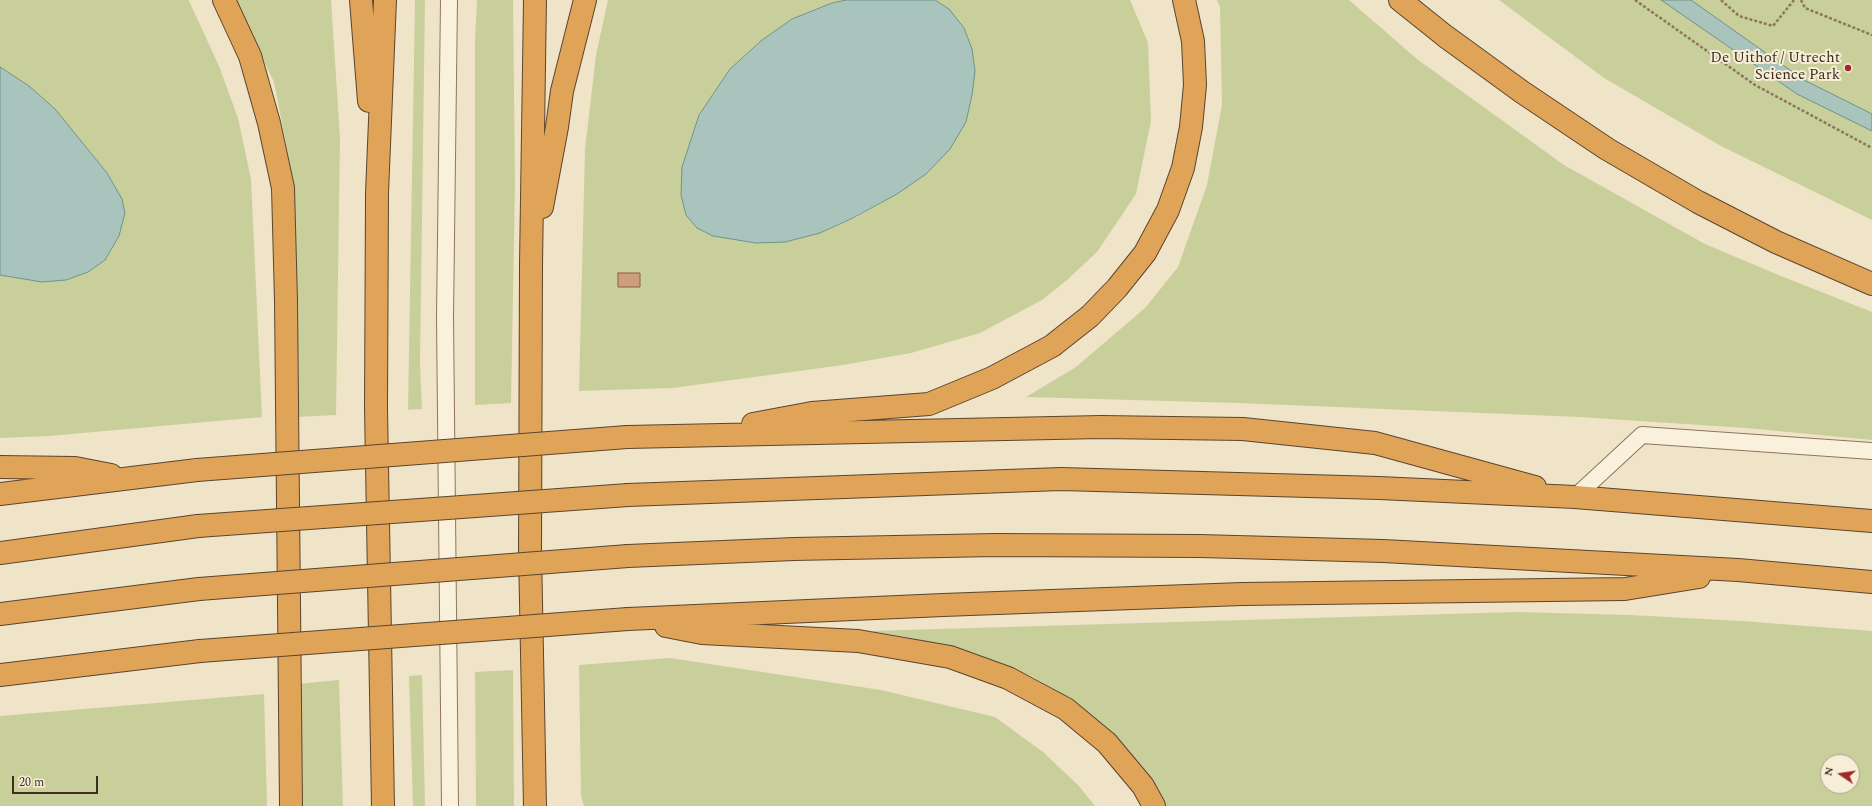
<!DOCTYPE html>
<style>
body{margin:0}
#map{position:relative;width:1872px;height:806px;overflow:hidden;background:#f0e4c8;font-family:Spectral,serif}
canvas{display:block}
.north{position:absolute;left:1820px;top:754px;width:40px;height:40px;box-sizing:border-box;background:#f7eed8;border:1px solid #ada18e;border-radius:50%;rotate:283deg;font-size:11px;font-weight:700;line-height:16px;text-align:center;color:#3d2e20}
.north::after{content:'';display:block;margin:auto;width:14px;height:18px;background:#9e2a2b;clip-path:polygon(50% 0,100% 100%,50% 72%,0 100%)}
.scale{position:absolute;left:12px;top:776px;width:86px;height:18px;box-sizing:border-box;border:2px solid #3d2e20;border-top:0;padding-left:5px;font-size:12px;line-height:14px;white-space:nowrap;color:#3d2e20;-webkit-text-stroke:3px #f7eed8;paint-order:stroke}
</style>
<div id="map">
<canvas width="1872" height="806"></canvas>
<div class="north">N</div>
<div class="scale">20 m</div>
</div>
<script>
const context = document.querySelector('canvas').getContext('2d');
context.lineJoin = 'round';
function fill(path, color) {
  context.fillStyle = color;
  context.fill(path, 'evenodd');
}
function poly(rows) {
  const path = new Path2D();
  for (const r of rows) {
    path.moveTo(r[0], r[1]);
    for (let i = 2; i < r.length; i += 2) path.lineTo(r[i], r[i + 1]);
  }
  return path;
}
function trace(path, color, width, dash) {
  context.strokeStyle = color;
  context.lineWidth = width;
  context.lineCap = dash ? 'butt' : 'round';
  context.setLineDash(dash || []);
  context.stroke(path);
}
function write(font, color, halo, rows, align = 'center') {
  context.font = font + ' Spectral,serif';
  context.lineWidth = 4;
  context.setLineDash([]);
  context.textBaseline = 'middle';
  context.strokeStyle = halo;
  context.fillStyle = color;
  for (const [text, x, y, turn = 0] of rows) {
    context.save();
    context.translate(x, y);
    context.rotate((+turn || 0) * Math.PI / 180);
    context.textAlign = isNaN(turn) ? turn : align;
    if (halo) context.strokeText(text, 0, 0);
    context.fillText(text, 0, 0);
    context.restore();
  }
}
fill(poly([
 [0,0,188,0,190,3,219,66,238,118,251,179,262,417,49,436,0,438,0,275,42,282,66,280,88,272,105,260,119,236,107,173,55,110,29,86,0,67],
 [234,0,331,0,340,137,336,415,297,417,294,185,274,82],
 [415,0,425,0,420,364,422,409,408,410],
 [477,0,513,0,515,183,511,403,475,405,475,41],
 [608,0,846,0,832,3,792,19,762,40,730,69,699,115,682,168,785,242,820,233,853,219,897,194,949,9,935,0,1130,0,1148,43,1151,121,1136,194,1097,252,1067,280,1042,300,980,333,911,353,843,365,673,388,579,391,585,149,596,55],
 [1217,0,1349,0,1417,59,1564,165,1705,244,1781,276,1872,312,1872,440,1746,428,1579,417,1238,403,1026,397,1076,367,1145,308,1178,267,1207,185,1222,105,1220,7],
 [1499,0,1872,0,1872,220,1721,146,1604,78],
 [1516,612,1631,615,1742,621,1872,631,1872,806,1165,806,1079,706,1033,677,993,661,952,648,911,638,870,631],
 [1828,762,1852,762,1852,786,1828,786],
 [670,658,881,690,995,717,1043,752,1079,786,1095,806,584,806,581,796,579,665],
 [513,670,514,806,476,806,475,672],
 [422,675,425,806,413,806,409,676],
 [339,680,343,806,298,806,297,684],
 [264,694,267,806,0,806,0,716]
]), '#c9cf9b');
const water = poly([
 [846,0,935,0,949,9,964,28,972,49,975,71,972,95,966,122,950,149,926,174,897,194,853,218,820,233,785,242,756,243,713,236,697,228,686,215,681,195,682,167,699,115,730,69,762,40,792,19,832,3,846,0],
 [1661,0,1691,0,1804,80,1872,114,1872,131,1797,94,1661,0],
 [0,67,29,86,55,109,107,173,122,199,125,213,119,236,105,260,88,272,66,280,42,282,0,275,0,67]
]);
fill(water, '#a9c4bc');
trace(water, '#6f938a', 1);
const building = poly([
 [618,273,640,273,640,287,618,287,618,273]
]);
fill(building, '#cf9f7d');
trace(building, '#8d5f41', 1);
const service = poly([
 [449,0,445,317,450,806],
 [1575,497,1642,435,1872,451]
]);
const motorway = poly([
 [224,0,250,56,269,123,283,188,286,301,291,806],
 [361,0,369,101],
 [535,0,531,265,530,551,535,806],
 [1400,0,1445,36,1522,92,1607,149,1698,202,1776,242,1872,284],
 [542,207,557,127,562,91,585,0],
 [753,424,812,413,929,404,992,378,1052,346,1090,316,1117,288,1145,253,1168,210,1183,168,1191,127,1195,85,1193,41,1184,0],
 [627,437,1101,427,1243,429,1375,443,1535,487],
 [0,467,75,468,111,475],
 [0,494,197,470],
 [628,495,1061,479,1379,488,1575,497,1872,521],
 [0,553,198,526],
 [628,556,794,549,995,545,1200,546,1383,551,1738,570,1872,582],
 [0,614,199,589],
 [628,619,943,605,1242,594,1625,589,1699,577],
 [666,626,702,633,858,641,950,657,1008,678,1066,709,1107,743,1143,786,1154,806],
 [0,675,200,651],
 [383,806,376,408,377,193,385,0]
]);
trace(service, '#8d765c', 18);
trace(motorway, '#5b4430', 24);
trace(poly([
 [1635,0,1755,85,1872,148],
 [1721,0,1739,16,1773,26,1794,0],
 [1801,0,1805,8,1872,35]
]), '#8d765c', 2.5, [3, 2]);
trace(service, '#faf1dc', 16);
trace(motorway, '#e0a458', 22);
const motorwayBridge = poly([
 [197,470,627,437],
 [198,526,628,495],
 [199,589,628,556],
 [200,651,628,619]
]);
trace(motorwayBridge, '#5b4430', 24, []);
trace(motorwayBridge, '#e0a458', 22);
for (const [x, y, r, color] of [
 [1848,68,4,"#9e2a2b"]
]) {
  const dot = new Path2D();
  dot.arc(x, y, r, 0, 2 * Math.PI);
  context.fillStyle = color;
  context.fill(dot);
  trace(dot, '#f7eed8', 1.5);
}
write('15px', '#3d2e20', '#f7eed8', [
 ["De Uithof / Utrecht",1840,59],
 ["Science Park",1840,76]
], 'right');
</script>
